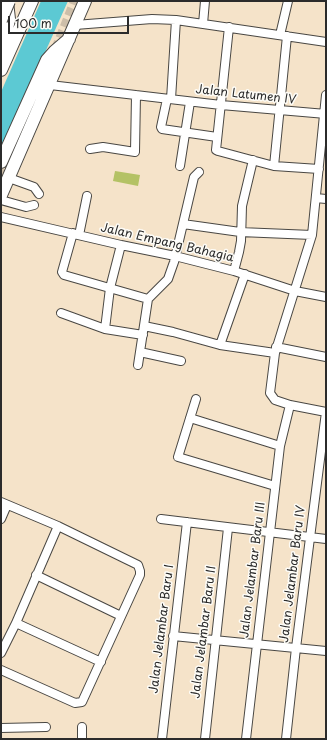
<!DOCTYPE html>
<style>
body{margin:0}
#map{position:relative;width:327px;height:740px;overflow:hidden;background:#f5e3c9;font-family:"Playpen Sans",sans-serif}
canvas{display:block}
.frame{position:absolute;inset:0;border:2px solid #2b2b2b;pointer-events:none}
.scale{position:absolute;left:8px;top:16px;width:121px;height:18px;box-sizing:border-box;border:2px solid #2b2b2b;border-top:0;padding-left:5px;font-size:12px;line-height:14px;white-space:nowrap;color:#2b2b2b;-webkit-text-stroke:3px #fdfcf7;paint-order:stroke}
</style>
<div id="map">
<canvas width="327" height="740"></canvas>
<div class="frame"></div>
<div class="scale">100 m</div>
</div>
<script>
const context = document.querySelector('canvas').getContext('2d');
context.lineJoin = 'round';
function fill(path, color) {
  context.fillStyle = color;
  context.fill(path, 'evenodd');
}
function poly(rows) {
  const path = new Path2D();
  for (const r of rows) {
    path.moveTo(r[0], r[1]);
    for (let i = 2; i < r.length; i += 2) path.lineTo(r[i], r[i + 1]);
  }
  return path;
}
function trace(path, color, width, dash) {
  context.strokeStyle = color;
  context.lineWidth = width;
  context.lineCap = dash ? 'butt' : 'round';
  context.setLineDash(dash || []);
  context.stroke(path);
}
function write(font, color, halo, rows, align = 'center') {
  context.font = font + ' "Playpen Sans",sans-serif';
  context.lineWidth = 3;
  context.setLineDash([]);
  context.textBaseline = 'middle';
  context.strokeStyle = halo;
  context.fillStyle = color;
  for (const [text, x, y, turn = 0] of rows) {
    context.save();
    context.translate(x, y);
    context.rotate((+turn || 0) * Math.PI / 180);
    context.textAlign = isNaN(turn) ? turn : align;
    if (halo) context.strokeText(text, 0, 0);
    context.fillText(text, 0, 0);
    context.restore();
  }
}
fill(poly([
 [115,171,140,175,138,186,113,181]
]), '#b4c265');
fill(poly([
 [41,1,68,1,1,151,1,92]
]), '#5cc9d3');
trace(poly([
 [55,49,74,1],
 [1,177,11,155]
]), '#cdbea9', 8, [8, 4]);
const minor = poly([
 [203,24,205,1],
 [75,25,152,19,176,20,326,42],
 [229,27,216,150,218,151,274,166,319,169],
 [280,35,288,1],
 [50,85,221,105,326,114],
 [326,95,312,235,275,353,270,393,275,400,290,405,326,412],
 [167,99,161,127,162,129,217,137],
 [171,99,176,20],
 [90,149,103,147,135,152,136,95],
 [180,166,190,102],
 [274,166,287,36],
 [9,178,34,187,39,194],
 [316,198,326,199],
 [1,200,26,207,34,205],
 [1,217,121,245,175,256,234,271,295,291,326,297],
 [183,224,240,232,312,235],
 [73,233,62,272,64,275,148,299],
 [79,235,87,196],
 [234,271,239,252,241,241,242,206,253,160],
 [148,299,168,279,174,262,194,177,199,172],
 [61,313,105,329,143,335],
 [144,326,173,332,220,345,275,353],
 [105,329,110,288,121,245],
 [220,345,245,274],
 [276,347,326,357],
 [140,352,181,361],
 [138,365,148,299],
 [196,399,178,457,275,486],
 [190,418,280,446],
 [1,502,58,526,138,565,140,571,140,575,82,702,75,703,1,670],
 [1,519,7,505],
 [161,519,326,539],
 [36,575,121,616],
 [16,623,101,662],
 [173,636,326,651],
 [1,653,16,623,58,526],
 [82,727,82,739],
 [1,728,46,727],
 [162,739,187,522],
 [205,739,228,528],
 [246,739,280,446,290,405],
 [286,739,296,648,326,412]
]);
const highway = poly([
 [1,49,6,34,9,19,7,2],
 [1,70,32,1],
 [1,162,47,60,55,51,69,39],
 [1,195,85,1]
]);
trace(minor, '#494743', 10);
trace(highway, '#494743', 14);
trace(minor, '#fff', 8);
trace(highway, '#fff', 12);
const highwayBridge = poly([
 [1,20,9,1]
]);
trace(highwayBridge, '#494743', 14, []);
trace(highwayBridge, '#fff', 12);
write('12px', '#2b2b2b', '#fdfcf7', [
 ["Jalan Latumen IV",246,95,6],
 ["Jalan Empang Bahagia",167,243,13],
 ["Jalan Jelambar Baru III",253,570,-83],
 ["Jalan Jelambar Baru IV",293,574,-83],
 ["Jalan Jelambar Baru I",162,629,-83],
 ["Jalan Jelambar Baru II",204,632,-83]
]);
</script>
